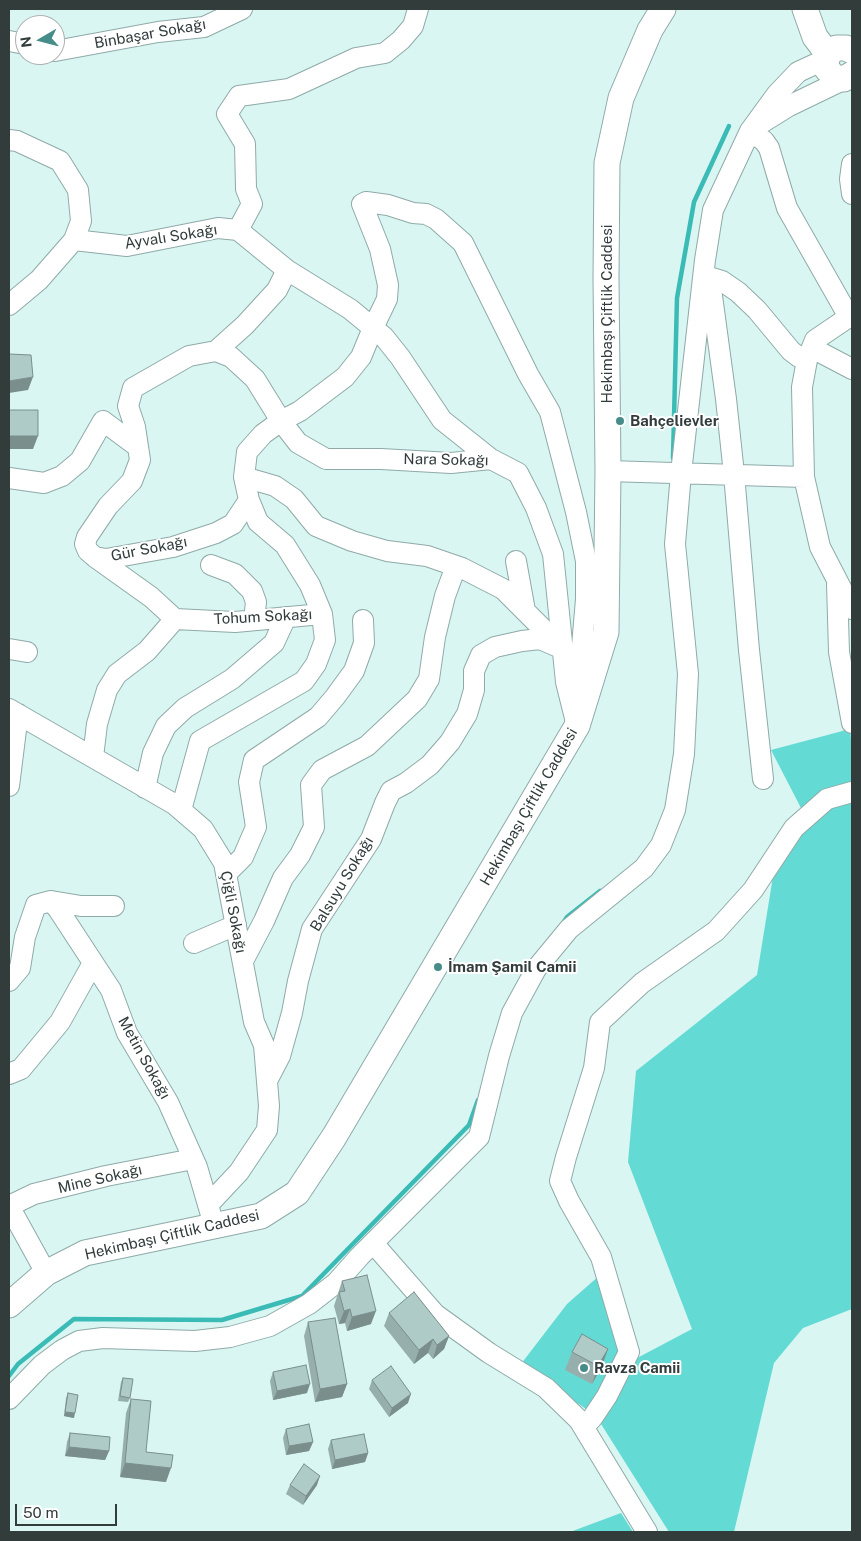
<!DOCTYPE html>
<meta charset="utf-8">
<style>
body{margin:0}
#map{position:relative;width:861px;height:1541px;overflow:hidden;background:#d9f6f3;font-family:"Public Sans",sans-serif}
canvas{display:block}
.frame{position:absolute;inset:0;border:10px solid #313c3b;pointer-events:none}
.north{position:absolute;left:15px;top:15px;width:50px;height:50px;box-sizing:border-box;background:#fff;border:1px solid #adb1b1;border-radius:50%;rotate:262deg;font-size:14px;font-weight:700;line-height:20px;text-align:center;color:#313c3b}
.north::after{content:'';display:block;margin:auto;width:18px;height:22px;background:#468d89;clip-path:polygon(50% 0,100% 100%,50% 72%,0 100%)}
.scale{position:absolute;left:15px;top:1504px;width:102px;height:22px;box-sizing:border-box;border:2px solid #313c3b;border-top:0;padding-left:6px;font-size:15px;line-height:18px;white-space:nowrap;color:#313c3b;-webkit-text-stroke:4px #fff;paint-order:stroke}
</style>
<div id="map">
<canvas width="861" height="1541"></canvas>
<div class="frame"></div>
<div class="north">N</div>
<div class="scale">50 m</div>
</div>
<script>
const context = document.querySelector('canvas').getContext('2d');
context.lineJoin = 'round';
function fill(path, color) {
  context.fillStyle = color;
  context.fill(path, 'evenodd');
}
function poly(rows) {
  const path = new Path2D();
  for (const r of rows) {
    path.moveTo(r[0], r[1]);
    for (let i = 2; i < r.length; i += 2) path.lineTo(r[i], r[i + 1]);
  }
  return path;
}
function trace(path, color, width, dash) {
  context.strokeStyle = color;
  context.lineWidth = width;
  context.lineCap = dash ? 'butt' : 'round';
  context.setLineDash(dash || []);
  context.stroke(path);
}
function write(font, color, halo, rows, align = 'center') {
  context.font = font + ' "Public Sans",sans-serif';
  context.lineWidth = 4;
  context.setLineDash([]);
  context.textBaseline = 'middle';
  context.strokeStyle = halo;
  context.fillStyle = color;
  for (const [text, x, y, turn = 0] of rows) {
    context.save();
    context.translate(x, y);
    context.rotate((+turn || 0) * Math.PI / 180);
    context.textAlign = isNaN(turn) ? turn : align;
    if (halo) context.strokeText(text, 0, 0);
    context.fillText(text, 0, 0);
    context.restore();
  }
}
fill(poly([
 [850,729,852,750,852,1309,803,1328,774,1363,734,1532,669,1532,596,1416,521,1364,567,1304,600,1275,622,1366,692,1329,628,1162,636,1071,757,975,775,864,801,808,771,750],
 [621,1513,633,1532,570,1532]
]), '#64dad4');
trace(poly([
 [673,458,677,298,694,202,729,126],
 [563,923,567,917,600,891],
 [9,1376,18,1364,74,1319,222,1320,302,1296,469,1125,478,1100]
]), '#3abbb5', 4.5);
const minor = poly([
 [9,41,25,44],
 [55,51,158,32,204,27,242,9],
 [760,124,789,106,849,77],
 [750,131,764,141,769,148,787,208,849,317],
 [9,140,17,141,60,161,78,190,81,221,74,240,39,280,9,305],
 [852,164,850,179,852,194],
 [238,230,252,204,246,189,245,144,227,114,239,96,289,89,356,58,385,53,401,40,413,26,418,9],
 [74,240,127,246,218,228,238,230,287,270,350,309,384,337,400,357,442,420,491,459],
 [287,270,277,290,245,325,216,351,189,356,133,388,128,406,135,427,140,460,132,481,108,506,87,537,85,544,88,551,95,557,106,559,123,556,173,547,216,533,233,524,249,500,244,477,247,452,263,434,281,421,300,411,345,377,361,357,373,328,387,299,388,285,380,249,362,204,366,202,388,205,413,213,426,214,436,219,463,243,528,374,550,412,576,512,586,561,586,599,582,646,574,672,566,682],
 [709,277,722,281,738,292,757,310,791,351,799,357,807,360],
 [710,281,726,399,734,474,749,650,763,779],
 [812,348,852,369],
 [216,351,231,357,255,379,281,421,298,443,326,459,381,459,451,463,491,459,518,473,536,508,553,554,566,682,577,726],
 [608,471,804,477,820,547,852,609],
 [244,477,275,486,294,499,316,526,352,541,387,551,427,556,462,568,503,589,558,644],
 [804,477,802,387,807,360,815,340,852,315],
 [9,478,44,483,62,476,80,461,103,421,138,447],
 [516,561,525,611],
 [211,565,235,574,252,591,256,602,254,620],
 [837,584,839,652,852,723],
 [175,619,235,622,322,614],
 [9,649,27,652],
 [9,709,174,804,203,829,224,863,254,1022,264,1045,269,1106,267,1130,239,1172,208,1205],
 [93,757,97,724,107,690,117,674,147,651,175,619,151,597,95,557],
 [9,786,18,714],
 [145,788,153,753,166,726,185,708,232,679,274,643,286,617],
 [181,810,200,741,304,681,316,664,325,640,322,614,310,585,285,545,258,522,249,500],
 [226,874,243,857,256,827,249,782,254,760,318,717,335,697,354,671,364,643,363,620],
 [51,901,81,906,114,906],
 [194,943,236,925],
 [243,961,264,921,283,878,300,855,314,827,311,785,322,770,367,746,417,699,429,679,435,637,445,596,456,566],
 [9,981,20,968,25,937,36,905,51,901,58,909,111,990,127,1033,168,1102,197,1167,211,1215],
 [9,1074,21,1069,60,1022,93,963],
 [267,1081,280,1056,292,1013,298,981,312,929,371,839,385,803,391,791,406,783,430,765,450,742,467,714,474,690,474,671,481,655,495,647,522,641,540,639,563,649],
 [373,1243,435,1314,489,1353,546,1388,579,1420,647,1532],
 [46,1273,9,1206,34,1194,106,1176,193,1159],
 [9,1399,42,1365,62,1350,79,1341,103,1338,195,1341,230,1337,270,1326,309,1304,336,1283,360,1256,479,1137,499,1056,512,1013,536,969,569,929,644,868,661,845,675,810,684,754,688,674,675,544,681,473,705,260,713,210,750,131,777,94,798,72,826,59],
 [584,1427,593,1417,607,1396,629,1352,601,1257,569,1201,560,1181,566,1157,594,1068,600,1022,642,983,716,931,753,890,794,828,827,799,852,792]
]);
const major = poly([
 [805,9,815,37,828,54],
 [852,51,846,48,836,48,828,54,826,64,827,69,834,77,844,79,852,74],
 [9,1305,46,1273,85,1253,261,1216,297,1193,334,1137,577,726,606,632,608,471,606,278,607,163,621,98,650,30,663,9]
]);
trace(minor, '#8faaa8', 22);
trace(major, '#8faaa8', 27);
trace(minor, '#fff', 20);
trace(major, '#fff', 25);
fill(poly([
 [342,1281,371,1324,347,1331,345,1323,339,1324,334,1306],
 [389,1313,449,1336,444,1349,433,1359,428,1353,414,1364,384,1326],
 [308,1322,347,1384,342,1397,315,1402,304,1336],
 [572,1352,602,1366,592,1384,565,1370],
 [273,1372,307,1393,273,1400,270,1381],
 [123,1378,130,1398,128,1402,118,1401,121,1382],
 [372,1380,408,1403,389,1417,369,1389],
 [68,1393,74,1418,64,1416,66,1398],
 [131,1399,146,1452,166,1482,120,1477,126,1413],
 [286,1429,313,1442,309,1451,286,1455,283,1438],
 [70,1433,109,1451,105,1460,65,1456,67,1442],
 [331,1440,368,1453,365,1462,332,1469,328,1449],
 [290,1485,317,1485,303,1505,286,1494]
]), '#96afac');
fill(poly([
 [33,377,28,390,9,393,9,381],
 [9,436,38,436,33,449,9,449],
 [350,1309,345,1323,339,1324,344,1311],
 [376,1311,371,1324,347,1331,352,1317],
 [449,1336,444,1349,433,1359,437,1345],
 [433,1339,428,1353,414,1364,419,1350],
 [608,1349,602,1366,592,1384,598,1366],
 [310,1384,307,1393,273,1400,277,1391],
 [347,1384,342,1397,315,1402,320,1389],
 [411,1394,408,1403,389,1417,392,1408],
 [65,1412,75,1413,74,1418,64,1416],
 [313,1442,309,1451,286,1455,289,1446],
 [69,1447,109,1451,105,1460,65,1456],
 [368,1453,365,1462,332,1469,335,1460],
 [125,1463,171,1468,166,1482,120,1477],
 [320,1476,317,1485,303,1505,306,1496]
]), '#7a8e8c');
const building = poly([
 [9,354,31,355,33,377,9,381,9,354],
 [9,410,38,410,38,436,9,436,9,410],
 [367,1275,376,1311,352,1317,350,1309,344,1311,339,1292,345,1291,342,1281,367,1275],
 [414,1292,449,1336,437,1345,433,1339,419,1350,389,1313,414,1292],
 [335,1318,347,1384,320,1389,308,1322,335,1318],
 [582,1334,608,1349,598,1366,572,1352,582,1334],
 [306,1365,310,1384,277,1391,273,1372,306,1365],
 [391,1366,411,1394,392,1408,372,1380,391,1366],
 [123,1378,133,1379,130,1398,120,1396,123,1378],
 [68,1393,78,1395,75,1413,65,1412,68,1393],
 [131,1399,151,1401,146,1452,173,1455,171,1468,125,1463,131,1399],
 [309,1424,313,1442,289,1446,286,1429,309,1424],
 [70,1433,110,1437,109,1451,69,1447,70,1433],
 [364,1434,368,1453,335,1460,331,1440,364,1434],
 [304,1464,320,1476,306,1496,290,1485,304,1464]
]);
fill(building, '#afcbc8');
trace(building, '#7a8e8c', 1);
for (const [x, y, r, color] of [
 [620,421,5,"#468d89"],
 [438,967,5,"#468d89"],
 [584,1368,5,"#468d89"]
]) {
  const dot = new Path2D();
  dot.arc(x, y, r, 0, 2 * Math.PI);
  context.fillStyle = color;
  context.fill(dot);
  trace(dot, '#fff', 2);
}
write('15px', '#313c3b', '#fff', [
 ["Binbaşar Sokağı",150,34,-10],
 ["Ayvalı Sokağı",171,237,-9],
 ["Hekimbaşı Çiftlik Caddesi",607,314,-90],
 ["Nara Sokağı",446,460,1],
 ["Gür Sokağı",149,549,-11],
 ["Tohum Sokağı",263,617,-3],
 ["Hekimbaşı Çiftlik Caddesi",529,807,-60],
 ["Balsuyu Sokağı",342,884,-59],
 ["Çiğli Sokağı",233,912,79],
 ["Metin Sokağı",144,1058,61],
 ["Mine Sokağı",100,1179,-13],
 ["Hekimbaşı Çiftlik Caddesi",172,1235,-13]
]);
write('bold 15px', '#313c3b', '#fff', [
 ["Bahçelievler",630,421],
 ["İmam Şamil Camii",448,967],
 ["Ravza Camii",594,1368]
], 'left');
</script>
